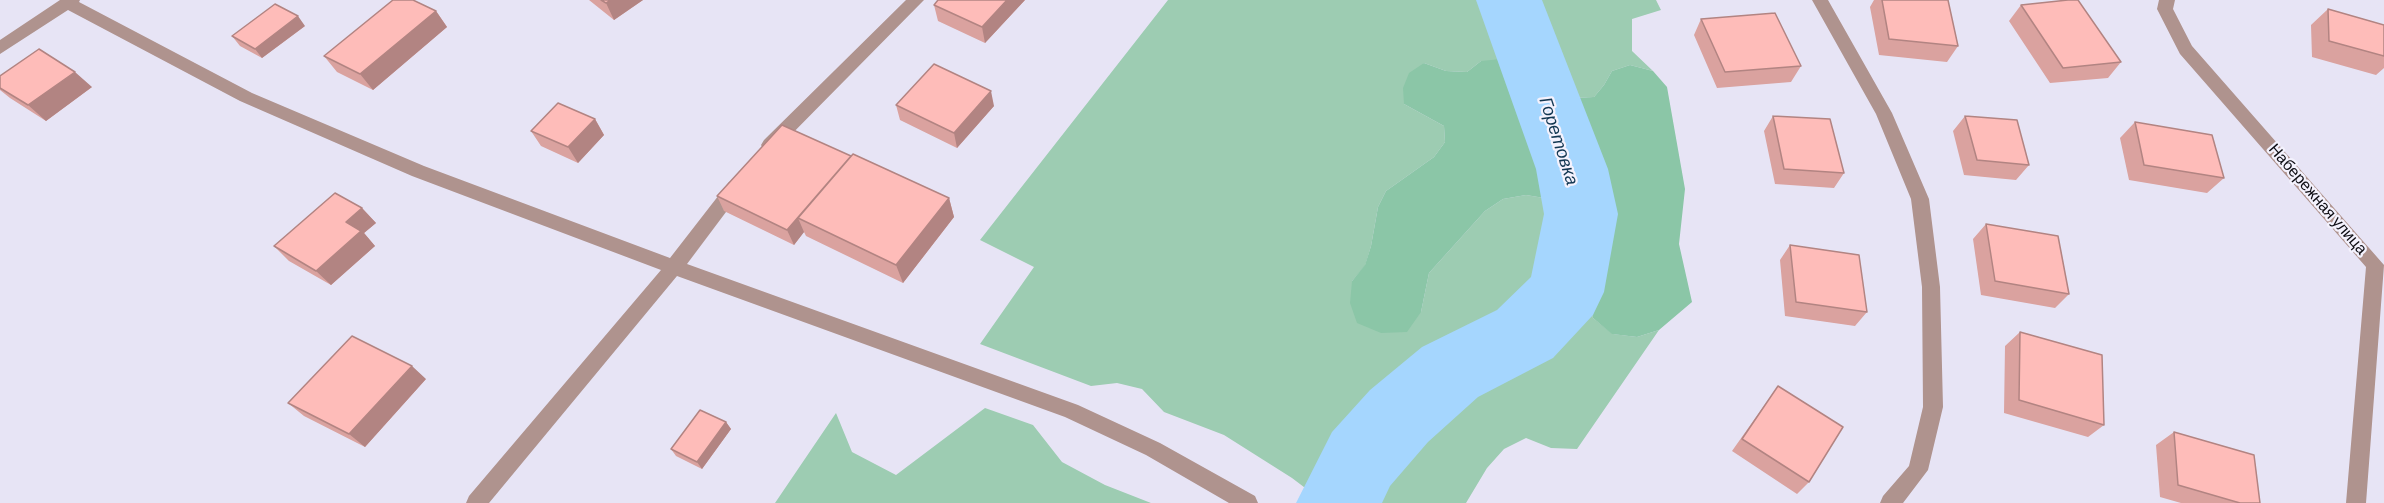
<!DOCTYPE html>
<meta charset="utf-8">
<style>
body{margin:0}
canvas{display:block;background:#e7e4f5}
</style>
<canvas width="2384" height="503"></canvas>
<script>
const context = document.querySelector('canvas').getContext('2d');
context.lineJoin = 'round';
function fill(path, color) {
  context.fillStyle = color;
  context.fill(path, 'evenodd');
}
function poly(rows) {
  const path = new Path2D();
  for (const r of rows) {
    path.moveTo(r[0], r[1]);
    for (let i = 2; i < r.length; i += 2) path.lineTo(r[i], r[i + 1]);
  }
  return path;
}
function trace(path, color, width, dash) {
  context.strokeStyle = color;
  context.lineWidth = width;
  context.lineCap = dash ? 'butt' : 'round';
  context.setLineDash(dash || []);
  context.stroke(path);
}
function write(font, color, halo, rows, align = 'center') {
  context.font = font + ' Barlow,sans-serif';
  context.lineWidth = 4.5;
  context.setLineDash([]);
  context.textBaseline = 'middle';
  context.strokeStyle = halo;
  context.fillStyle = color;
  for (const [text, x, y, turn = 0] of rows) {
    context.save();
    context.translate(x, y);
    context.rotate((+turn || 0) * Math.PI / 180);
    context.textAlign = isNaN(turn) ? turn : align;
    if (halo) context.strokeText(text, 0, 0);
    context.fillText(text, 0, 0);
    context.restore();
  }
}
fill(poly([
 [1168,0,1656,0,1661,10,1632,19,1632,51,1653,71,1630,65,1612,71,1604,85,1594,97,1572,98,1529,87,1517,72,1481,61,1467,72,1446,71,1424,63,1404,104,1444,126,1445,142,1434,157,1386,191,1378,207,1371,246,1365,266,1352,281,1421,312,1429,273,1485,211,1503,199,1526,195,1550,199,1573,234,1582,253,1580,275,1593,318,1613,334,1637,337,1659,330,1577,449,1551,448,1526,438,1504,449,1487,468,1466,503,1325,503,1292,478,1224,435,1164,412,1142,389,1117,383,1091,386,980,344,1034,267,980,240],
 [985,408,1033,425,1062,462,1105,485,1151,503,775,503,836,413,852,452,896,475]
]), '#9dccb2');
fill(poly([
 [1501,59,1517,72,1529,87,1572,98,1594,97,1604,85,1612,71,1630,65,1653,71,1667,87,1685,189,1679,244,1692,302,1659,330,1637,337,1612,334,1593,318,1580,275,1582,253,1573,234,1550,199,1526,195,1503,199,1485,211,1429,273,1421,312,1407,332,1381,333,1357,323,1350,303,1352,281,1365,265,1371,246,1378,207,1386,191,1434,157,1445,142,1444,126,1404,104,1403,88,1409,73,1424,63,1446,71,1467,72,1481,61]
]), '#8bc6a7');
fill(poly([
 [1476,0,1542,0,1608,169,1618,214,1604,292,1593,315,1553,358,1478,397,1428,442,1390,486,1382,503,1296,503,1332,432,1370,390,1422,347,1497,310,1531,277,1544,214,1536,169,1476,0]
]), '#a5d6fe');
fill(poly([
 [60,0,80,0,79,2,252,93,424,166,670,258,729,182,735,180,741,182,744,187,741,192,687,264,1078,405,1160,443,1255,496,1258,503,1229,503,1146,455,1065,417,677,276,489,503,466,503,469,496,661,270,412,176,240,101,68,10,0,54,0,40,60,0],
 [906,0,924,0,776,150,770,152,764,150,761,145,764,140,906,0],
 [1812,0,1828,0,1892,113,1929,199,1940,287,1943,407,1928,470,1903,503,1880,503,1883,496,1909,466,1923,407,1922,287,1911,199,1876,114,1812,0],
 [2159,0,2175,0,2173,9,2192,46,2384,265,2366,503,2346,503,2366,267,2180,54,2157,9,2159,0]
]), '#af938e');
fill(poly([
 [589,0,643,0,614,20],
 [1025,0,985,43,938,21,934,5],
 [1874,0,1948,0,1958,46,1947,62,1879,55,1870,7],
 [2021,5,2121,62,2108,78,2050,83,2009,21],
 [2328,9,2384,25,2384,68,2376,75,2312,57,2311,25],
 [436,11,447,27,373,90,337,72,324,56],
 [1701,19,1801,66,1791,82,1717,88,1694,35],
 [305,26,262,58,240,46,232,36],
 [0,76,92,87,46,121,10,98,0,90],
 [896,105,994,106,957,148,900,120],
 [1773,116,1844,173,1834,188,1775,184,1764,131],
 [1965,116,2029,165,2016,180,1964,175,1953,131],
 [595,119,604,135,578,163,541,146,531,131],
 [2135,122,2224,178,2207,193,2129,180,2120,138],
 [851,156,949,198,954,217,903,283,806,236,804,232,794,245,724,211,717,196],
 [362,208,376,223,364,233,375,246,331,285,289,261,274,246],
 [1986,224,2069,294,2055,308,1981,295,1973,239],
 [1790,245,1867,312,1855,326,1785,316,1780,260],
 [2020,332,2104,425,2088,437,2004,413,2005,346],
 [426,379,365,447,304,416,288,403],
 [1778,386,1809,482,1797,494,1732,451,1768,400],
 [726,422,731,429,702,469,676,456,671,449],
 [2174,432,2260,503,2181,503,2160,497,2156,445]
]), '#daa29f');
fill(poly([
 [611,0,643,0,614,20,606,3],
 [1007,0,1025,0,985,43,982,27],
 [436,11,447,27,373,90,360,74],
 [298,16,305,26,262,58,255,49],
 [75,72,92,87,46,121,28,105],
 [991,91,994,106,957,148,954,133],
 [595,119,604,135,578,163,568,147],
 [851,156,798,218,804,232,794,245,787,230],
 [949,198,954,217,903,283,896,265],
 [362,208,376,223,364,233,375,246,331,285,316,271,346,222],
 [412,366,426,379,365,447,349,434],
 [726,422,731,429,702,469,697,462]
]), '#b28482');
const building = poly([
 [393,0,413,0,436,11,360,74,324,56,393,0],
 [601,0,611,0,606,3,601,0],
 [938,0,1007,0,982,27,934,5,938,0],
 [1882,0,1948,0,1958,46,1889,39,1882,0],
 [2068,0,2078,0,2121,62,2063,68,2021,5,2068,0],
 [275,4,298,16,255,49,232,36,275,4],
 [2328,9,2384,25,2384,56,2329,41,2328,9],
 [1775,13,1801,66,1725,72,1701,19,1775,13],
 [39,49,75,72,28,105,0,88,0,76,39,49],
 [934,64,991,91,954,133,896,105,934,64],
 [558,103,595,119,568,147,531,131,558,103],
 [1773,116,1830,119,1844,173,1784,169,1773,116],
 [1965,116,2017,120,2029,165,1977,160,1965,116],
 [2135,122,2212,135,2224,178,2144,165,2135,122],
 [782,125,851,156,787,230,717,196,782,125],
 [853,154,949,198,896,265,798,218,853,154],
 [335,193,362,208,346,222,361,231,316,271,274,246,335,193],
 [1986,224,2058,236,2069,294,1995,281,1986,224],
 [1790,245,1859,255,1867,312,1796,302,1790,245],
 [2020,332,2102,355,2104,425,2019,400,2020,332],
 [352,336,412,366,349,434,288,403,352,336],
 [1778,386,1843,427,1809,482,1742,439,1778,386],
 [700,410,726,422,697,462,671,449,700,410],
 [2174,432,2254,455,2260,503,2240,503,2178,485,2174,432]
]);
fill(building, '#febcb9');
trace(building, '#b28482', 1.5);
write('16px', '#0d0c12', '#f4f2fd', [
 ["Набережная улица",2318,199,49]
]);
write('italic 18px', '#123752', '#f4f2fd', [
 ["Горетовка",1559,141,72]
]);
</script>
